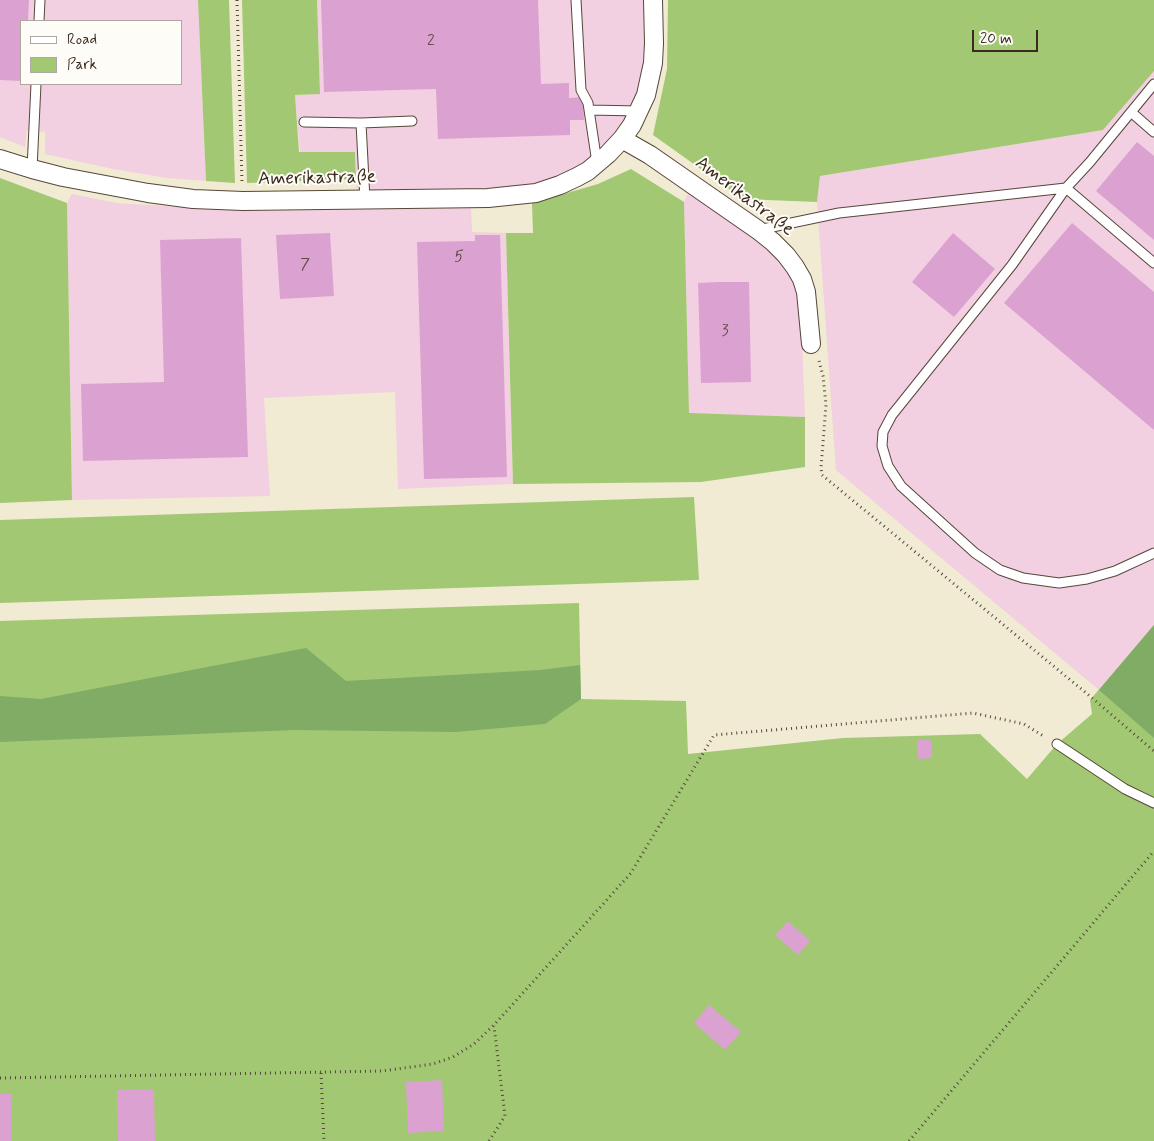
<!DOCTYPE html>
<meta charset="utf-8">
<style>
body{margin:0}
#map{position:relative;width:1154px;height:1141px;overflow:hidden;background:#f0ebd2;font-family:Mynerve,sans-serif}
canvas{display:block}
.legend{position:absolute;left:20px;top:20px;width:162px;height:65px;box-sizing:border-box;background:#fdfcf7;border:1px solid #afa8a0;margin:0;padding:6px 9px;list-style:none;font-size:15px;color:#3b2a1e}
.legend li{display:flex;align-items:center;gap:10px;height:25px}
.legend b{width:25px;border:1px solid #afa8a0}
.scale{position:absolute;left:972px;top:30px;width:66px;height:22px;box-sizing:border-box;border:2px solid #3b2a1e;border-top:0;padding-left:6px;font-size:15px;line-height:18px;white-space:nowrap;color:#3b2a1e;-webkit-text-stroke:4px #fdfcf7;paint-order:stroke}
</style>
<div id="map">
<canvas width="1154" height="1141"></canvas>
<ul class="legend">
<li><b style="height:6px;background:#fff"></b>Road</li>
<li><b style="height:14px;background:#a2c873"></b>Park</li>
</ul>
<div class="scale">20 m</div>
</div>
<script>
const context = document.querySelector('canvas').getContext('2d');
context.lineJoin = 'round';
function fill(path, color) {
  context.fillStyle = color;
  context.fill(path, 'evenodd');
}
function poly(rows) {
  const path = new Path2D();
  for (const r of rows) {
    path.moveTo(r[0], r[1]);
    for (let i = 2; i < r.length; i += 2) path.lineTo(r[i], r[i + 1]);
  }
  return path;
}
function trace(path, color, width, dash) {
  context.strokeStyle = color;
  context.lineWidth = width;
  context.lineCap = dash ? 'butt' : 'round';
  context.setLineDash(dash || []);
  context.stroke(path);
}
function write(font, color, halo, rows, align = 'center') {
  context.font = font + ' Mynerve,sans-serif';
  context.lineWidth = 4;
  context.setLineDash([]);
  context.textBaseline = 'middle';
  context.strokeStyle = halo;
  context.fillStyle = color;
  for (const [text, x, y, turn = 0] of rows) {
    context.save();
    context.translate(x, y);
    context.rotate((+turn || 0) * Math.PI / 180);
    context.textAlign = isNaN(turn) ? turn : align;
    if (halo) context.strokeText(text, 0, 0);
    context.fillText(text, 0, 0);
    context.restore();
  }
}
fill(poly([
 [0,0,198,0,206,181,167,178,113,169,45,154,45,132,27,130,25,147,0,137],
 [21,21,181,21,181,84,21,84],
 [317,0,647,0,648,39,643,86,623,124,583,166,545,182,497,189,357,190,355,152,300,152,295,95,320,94],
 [1154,71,1154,625,1099,690,836,470,817,202,820,176,1103,130],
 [689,191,773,253,789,272,799,294,802,341,805,417,689,414,684,202],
 [72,194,116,203,247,211,471,208,472,232,506,233,513,484,398,489,395,392,264,398,270,496,72,500,67,203]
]), '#f2cfe1');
fill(poly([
 [198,0,229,0,235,183,206,181],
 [242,0,317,0,320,94,295,95,299,152,355,152,356,179,247,183],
 [668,0,1154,0,1154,71,1103,130,820,176,817,202,743,199,653,135,667,69],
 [631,169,684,202,689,413,805,417,805,467,701,482,513,484,506,233,533,233,532,203,598,184],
 [0,178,67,203,72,500,0,503],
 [694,497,699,580,0,603,0,520],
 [579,603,581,699,686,701,688,754,843,738,980,734,1027,779,1057,744,1092,714,1090,700,1154,625,1154,1141,0,1141,0,621]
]), '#a2c873');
fill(poly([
 [1154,625,1154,738,1099,690],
 [306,648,346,681,540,670,580,665,581,699,545,724,456,732,295,730,0,742,0,696,41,699]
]), '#81ac65');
fill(poly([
 [0,0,29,0,28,21,21,21,21,81,0,80],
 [321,0,538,0,541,84,569,83,569,98,583,97,584,120,570,120,570,135,438,139,436,89,324,92],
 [1137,142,1154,156,1154,240,1096,191],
 [1072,223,1154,292,1154,430,1004,303],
 [330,233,334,296,280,299,276,235],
 [953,233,995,269,954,317,912,282],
 [475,235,500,235,507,477,424,479,417,242,475,241],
 [241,238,248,457,83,461,81,384,164,382,160,240],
 [718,282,749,282,751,382,701,383,698,283],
 [917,740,931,740,932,758,918,759],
 [788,921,810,941,798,955,775,935],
 [709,1005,741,1032,725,1050,694,1023],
 [442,1080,444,1131,408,1133,406,1082],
 [117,1090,154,1090,155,1141,118,1141],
 [0,1094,11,1094,11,1141,0,1141]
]), '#dba2d1');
const service = poly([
 [576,0,581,90,588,103,597,163],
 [39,21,40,0],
 [1154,84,1090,162,1066,188,1154,263],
 [589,110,639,111],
 [1131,112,1154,132],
 [304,122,361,123,412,121],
 [361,123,365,200],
 [32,169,36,84],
 [1066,188,1012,265,892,415,883,432,882,446,888,466,901,486,975,553,1000,570,1023,578,1059,583,1087,579,1115,571,1154,553],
 [758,230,839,213,1066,188],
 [1057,744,1125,789,1154,803]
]);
const minor = poly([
 [622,139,650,155,758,230,773,242,786,255,795,267,802,279,806,292,811,344],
 [0,159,32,169,63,177,148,193,193,199,243,201,488,198,536,193,560,185,577,177,588,171,608,154,622,139,632,125,646,95,653,63,654,43,653,0]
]);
trace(service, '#564739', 11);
trace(minor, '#564739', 20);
trace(poly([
 [237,0,242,182],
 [819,361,823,376,826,405,821,468,822,475,1091,697,1154,751],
 [321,1073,324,1141],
 [0,1078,382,1071,433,1064,453,1057,474,1044,494,1025,622,883,631,873,641,856,714,735,973,713,1024,724,1045,737],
 [489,1141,505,1116,494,1026],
 [909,1141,1154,851]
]), '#564739', 3, [1, 4]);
trace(service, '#fff', 9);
trace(minor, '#fff', 18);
write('16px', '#63484b', null, [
 ["2",431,42],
 ["5",459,258],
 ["7",305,266],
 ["3",725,332]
]);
write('19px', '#3b2a1e', '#fdfcf7', [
 ["Amerikastraße",317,179,-1],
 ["Amerikastraße",744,197,37]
]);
</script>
